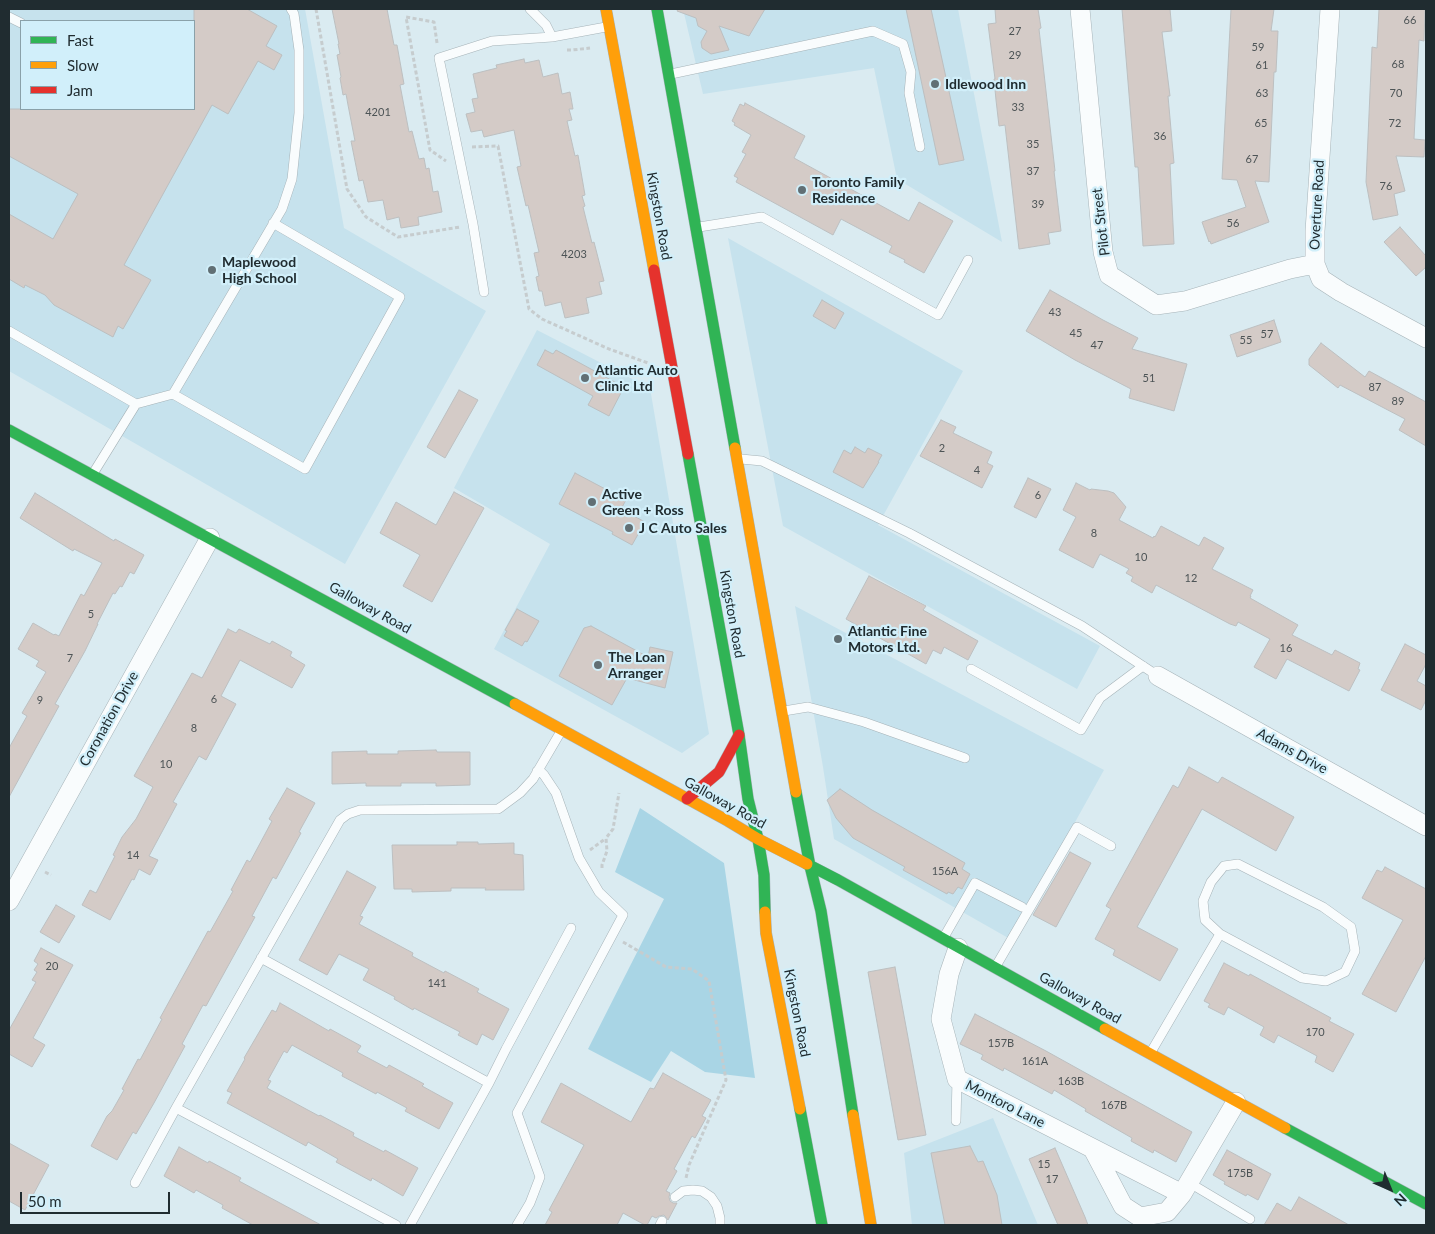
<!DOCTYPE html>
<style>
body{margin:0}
#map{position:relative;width:1435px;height:1234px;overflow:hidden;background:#daebf1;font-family:Lato,sans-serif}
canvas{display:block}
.frame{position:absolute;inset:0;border:10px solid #202c30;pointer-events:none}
.legend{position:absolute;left:20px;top:20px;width:175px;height:90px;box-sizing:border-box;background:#d1effa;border:1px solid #8aa1a9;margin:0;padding:6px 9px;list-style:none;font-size:15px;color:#202c30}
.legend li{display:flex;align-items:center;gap:10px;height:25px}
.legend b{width:25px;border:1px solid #8aa1a9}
.north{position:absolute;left:1365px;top:1164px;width:50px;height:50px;-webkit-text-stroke:4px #d1effa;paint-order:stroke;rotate:136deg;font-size:14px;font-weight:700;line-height:20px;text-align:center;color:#202c30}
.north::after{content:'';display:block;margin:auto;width:18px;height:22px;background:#202c30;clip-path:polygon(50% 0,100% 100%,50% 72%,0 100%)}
.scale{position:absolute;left:20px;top:1192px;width:150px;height:22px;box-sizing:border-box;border:2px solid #202c30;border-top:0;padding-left:6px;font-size:15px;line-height:18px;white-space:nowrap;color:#202c30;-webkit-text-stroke:4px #d1effa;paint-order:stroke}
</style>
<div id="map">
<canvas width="1435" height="1234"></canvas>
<div class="frame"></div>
<ul class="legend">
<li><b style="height:6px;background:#30b455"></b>Fast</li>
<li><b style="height:6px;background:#ff9f0a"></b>Slow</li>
<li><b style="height:6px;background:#e5322d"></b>Jam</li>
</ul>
<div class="north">N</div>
<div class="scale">50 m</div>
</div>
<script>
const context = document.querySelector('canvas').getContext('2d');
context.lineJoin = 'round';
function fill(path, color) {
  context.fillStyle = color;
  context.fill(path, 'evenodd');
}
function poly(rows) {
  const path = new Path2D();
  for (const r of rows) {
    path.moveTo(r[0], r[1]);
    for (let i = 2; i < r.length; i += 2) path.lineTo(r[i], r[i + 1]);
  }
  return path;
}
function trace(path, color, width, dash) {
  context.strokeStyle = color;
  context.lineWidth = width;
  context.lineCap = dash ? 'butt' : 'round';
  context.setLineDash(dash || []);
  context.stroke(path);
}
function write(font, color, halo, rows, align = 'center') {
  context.font = font + ' Lato,sans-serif';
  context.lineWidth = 4.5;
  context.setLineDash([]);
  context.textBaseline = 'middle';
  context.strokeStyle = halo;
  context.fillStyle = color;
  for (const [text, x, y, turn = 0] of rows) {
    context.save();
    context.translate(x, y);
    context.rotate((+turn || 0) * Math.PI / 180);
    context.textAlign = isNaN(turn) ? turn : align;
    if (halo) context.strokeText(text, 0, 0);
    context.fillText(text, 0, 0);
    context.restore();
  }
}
fill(poly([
 [9,9,305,9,344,228,486,311,345,564,9,371],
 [21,21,194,21,194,109,21,109],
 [683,9,958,9,1002,242,897,179,874,68,703,94],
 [728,238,963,371,878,525,1100,646,1077,689,783,526],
 [537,330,650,388,709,734,682,753,494,649,550,544,454,488],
 [795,606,1104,770,1010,939,834,839,823,767],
 [993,1118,1038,1225,912,1225,904,1153]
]), '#c6e2ed');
fill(poly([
 [640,808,724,863,755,1078,705,1072,671,1051,651,1082,588,1049,664,899,615,872]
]), '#a9d5e5');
const building = poly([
 [194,9,247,9,277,26,266,46,282,55,274,70,258,61,228,114,212,105,124,265,151,280,123,329,118,326,113,337,54,305,45,295,25,285,24,288,9,279,9,214,53,239,78,194,9,156,9,109,194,109,194,9],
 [332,9,387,9,394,45,397,45,404,84,400,85,409,132,412,131,419,159,424,158,426,169,429,168,433,192,438,191,442,212,418,217,419,225,401,228,399,217,387,220,383,200,368,202,363,180,359,181,351,141,355,141,348,105,346,94,343,95,340,78,341,77,337,55,340,54,338,44,339,44,332,9],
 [678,9,765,9,749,36,719,26,729,50,711,54,702,48,701,42,707,31,698,26,696,18,677,11,678,9],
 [906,9,931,9,964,160,939,165,906,9],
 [995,9,1038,9,1041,28,1039,29,1055,171,1054,171,1061,231,1048,233,1050,244,1019,249,1005,125,999,126,996,100,994,79,995,79,988,24,996,23,995,9],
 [1122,9,1170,9,1172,31,1162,32,1170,96,1168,96,1174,163,1170,164,1174,244,1143,246,1138,167,1135,167,1122,9],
 [1231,9,1274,9,1271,31,1278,31,1276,72,1274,72,1269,182,1255,181,1269,222,1211,244,1210,241,1209,242,1202,222,1246,207,1237,180,1222,179,1231,9],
 [1379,9,1425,9,1424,41,1419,40,1414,139,1425,140,1424,157,1396,156,1405,191,1394,194,1398,215,1373,220,1366,182,1372,47,1377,48,1379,9],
 [524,59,525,63,539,60,543,77,558,73,562,94,570,92,573,109,569,109,572,120,567,121,575,156,578,155,581,172,585,195,582,196,585,206,583,207,592,243,594,242,604,281,599,282,602,294,586,298,589,313,565,318,561,302,545,306,542,291,539,291,536,277,539,276,534,253,539,252,528,205,526,206,517,167,521,166,514,130,484,137,482,130,471,132,466,114,475,112,472,99,478,98,473,74,497,68,496,65,524,59],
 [745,103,805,136,794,158,909,221,919,202,953,221,924,273,904,262,905,260,889,252,892,246,841,219,833,235,736,182,738,178,734,176,746,154,742,152,751,135,734,125,735,123,732,121,740,104,744,106,745,103],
 [1400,227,1426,256,1426,267,1416,276,1384,242,1400,227],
 [1050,290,1103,320,1138,338,1132,349,1187,364,1174,411,1129,398,1131,389,1075,360,1026,331,1050,290],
 [822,300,844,313,835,329,813,316,822,300],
 [1274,320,1281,342,1237,357,1230,335,1274,320],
 [1321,343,1365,377,1369,371,1426,402,1426,446,1399,430,1405,419,1340,385,1338,388,1309,365,1309,359,1321,343],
 [545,350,553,354,556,350,624,387,609,416,588,405,593,396,537,365,545,350],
 [459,390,478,400,445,458,427,447,459,390],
 [941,420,956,427,953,433,992,452,987,463,993,466,982,488,920,456,941,420],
 [855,447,865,453,868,448,882,455,878,462,879,462,863,488,833,472,844,450,851,454,855,447],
 [575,473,626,500,621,509,645,522,632,545,612,534,613,532,559,504,575,473],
 [1028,478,1051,489,1036,518,1014,507,1028,478],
 [1076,483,1090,490,1091,489,1108,491,1114,493,1126,507,1119,520,1153,538,1154,536,1155,537,1161,526,1199,546,1204,537,1224,548,1212,569,1253,590,1250,596,1251,596,1250,598,1298,625,1292,635,1332,655,1335,650,1360,663,1358,669,1360,670,1349,691,1287,659,1276,679,1254,667,1270,639,1238,622,1236,626,1230,624,1156,585,1152,593,1131,581,1133,577,1126,573,1129,569,1100,554,1093,568,1059,550,1076,517,1063,510,1076,483],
 [454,492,484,508,432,602,403,586,420,555,380,533,396,502,436,525,454,492],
 [35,493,114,541,115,539,144,555,134,574,130,572,122,587,120,586,115,594,113,593,97,624,98,624,85,651,55,704,59,706,9,797,9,748,27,716,22,713,46,672,36,666,39,661,18,649,33,623,54,635,55,634,59,636,81,594,84,596,102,563,74,549,73,551,20,518,35,493],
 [869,576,926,606,923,610,978,641,968,660,944,647,941,654,933,650,926,664,846,619,869,576],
 [517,609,539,621,527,642,525,641,522,646,504,636,507,631,505,630,517,609],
 [591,626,648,657,650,647,673,652,665,688,627,678,612,705,559,676,584,628,591,626],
 [228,629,236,633,239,629,270,644,272,641,292,652,290,656,305,665,292,688,240,660,221,696,236,704,206,760,199,756,173,802,177,804,149,856,158,860,150,875,139,869,134,880,132,879,110,920,82,905,90,890,96,893,115,856,113,855,122,837,136,819,153,787,134,776,192,673,202,678,228,629],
 [1405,644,1426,655,1426,664,1417,681,1426,686,1426,700,1421,710,1381,690,1405,644],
 [436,750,437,752,470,752,470,785,436,786,436,783,401,783,401,786,366,786,366,783,332,784,332,752,367,751,367,754,398,754,398,751,436,750],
 [1189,767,1218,783,1222,777,1294,817,1276,851,1202,809,1137,927,1178,949,1160,981,1113,955,1115,950,1095,939,1111,909,1106,906,1173,785,1178,788,1189,767],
 [287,788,315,803,299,832,301,833,276,879,273,877,252,916,255,917,206,1006,203,1005,182,1044,185,1046,154,1103,136,1134,133,1132,117,1160,91,1146,107,1116,112,1111,124,1090,122,1089,138,1059,140,1060,162,1019,160,1018,208,931,210,932,233,891,231,890,247,860,250,862,272,821,269,819,287,788],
 [840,789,872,810,965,863,962,869,970,874,962,889,958,887,953,894,948,892,947,894,903,870,905,867,853,838,836,818,827,800,840,789],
 [457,842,478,842,478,844,514,843,514,854,523,855,524,890,485,890,486,888,451,888,451,891,412,892,412,889,394,889,392,845,457,845,457,842],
 [1070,852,1091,863,1056,927,1033,915,1070,852],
 [1385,867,1426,889,1426,956,1396,1012,1362,994,1403,920,1362,898,1377,870,1382,872,1385,867],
 [347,871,376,887,360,916,363,917,359,924,413,953,412,956,444,973,445,971,479,989,477,992,509,1009,493,1040,482,1034,477,1045,458,1035,460,1032,414,1008,413,1010,394,999,395,997,363,980,369,969,339,954,327,975,299,960,347,871],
 [56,905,75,916,59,943,40,932,56,905],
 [41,948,73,965,33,1038,45,1045,32,1067,9,1054,9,1030,36,982,32,980,37,972,34,970,38,964,34,961,41,948],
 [1224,963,1249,976,1250,974,1331,1018,1329,1021,1354,1034,1333,1072,1315,1062,1317,1056,1278,1035,1274,1043,1260,1035,1264,1027,1228,1007,1224,1015,1208,1007,1210,1004,1204,1001,1224,963],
 [895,967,926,1135,898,1140,868,972,895,967],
 [280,1003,329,1031,330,1029,361,1046,357,1052,387,1068,389,1065,424,1084,422,1086,453,1103,439,1129,405,1111,407,1108,377,1092,376,1094,342,1076,343,1073,292,1045,287,1053,284,1051,268,1080,271,1081,267,1088,319,1116,320,1115,354,1133,353,1136,384,1152,385,1150,418,1168,403,1196,372,1178,371,1181,336,1162,338,1159,308,1142,306,1146,227,1103,232,1093,227,1091,245,1059,244,1058,272,1010,276,1012,280,1003],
 [975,1014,1046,1051,1192,1132,1176,1162,1154,1150,1153,1153,1131,1141,1132,1138,1085,1111,1086,1109,1054,1090,1052,1094,1004,1068,1003,1071,981,1059,983,1055,960,1044,975,1014],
 [663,1073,711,1100,702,1116,706,1118,695,1138,692,1136,674,1169,677,1171,666,1191,670,1193,669,1197,670,1201,673,1203,677,1203,668,1220,664,1215,659,1216,656,1218,652,1216,647,1225,645,1225,623,1213,617,1225,545,1225,552,1212,549,1210,584,1145,541,1122,561,1083,631,1122,650,1088,654,1089,663,1073],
 [9,1143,49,1165,25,1210,9,1201,9,1143],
 [970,1146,978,1162,983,1161,997,1195,1002,1225,945,1225,931,1153,970,1146],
 [179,1147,208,1163,209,1161,241,1178,239,1181,321,1225,253,1225,222,1208,223,1205,196,1190,194,1193,164,1176,179,1147],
 [1055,1148,1085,1217,1088,1225,1058,1225,1029,1159,1055,1148],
 [1227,1150,1271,1174,1258,1200,1247,1194,1246,1196,1224,1184,1225,1182,1213,1175,1227,1150],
 [1299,1197,1349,1225,1264,1225,1277,1203,1291,1211,1299,1197]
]);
fill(building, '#d4cbc7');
trace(building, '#bcbfc0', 1);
const lane = poly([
 [530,9,546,25,552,37],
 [9,17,21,23],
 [671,74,873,31,903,44,911,72,909,93,920,147],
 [699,227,762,217,938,315,968,260],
 [484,292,473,224,439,58,492,41,552,37,606,27],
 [9,331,136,404,173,394,282,209,292,179,299,113,299,50,294,14,291,9],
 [173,394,305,469,400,297,273,223],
 [741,459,762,461,909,533,1082,626,1158,676],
 [94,472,136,404],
 [971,669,1081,730,1100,698,1143,666],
 [784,711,808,707,864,722,965,758],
 [1238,864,1323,907,1351,927,1355,951,1345,972,1326,981,1302,978,1220,934,1205,920,1203,901,1211,882,1224,866,1238,864],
 [944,937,975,883,1022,907],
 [261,958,489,1083],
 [996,966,1077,827,1111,846],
 [1151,1052,1220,934],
 [176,1108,396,1225],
 [956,1121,957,1079],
 [1188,1182,1250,1219],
 [135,1183,176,1108,340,820,348,814,360,810,498,809,501,807,520,793,533,779,560,733],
 [675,1197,683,1191,693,1190,702,1191,711,1197,717,1206,720,1218,720,1225],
 [410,1225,489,1083,506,1049,571,928],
 [517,1225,530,1203,540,1177,517,1113,623,915,599,892,579,858,556,793,544,775,541,772,537,771],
 [660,1225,662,1221]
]);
const street = poly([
 [1080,9,1103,252,1109,275,1156,305,1185,301,1290,269,1315,264],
 [1330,9,1315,231,1315,264,1321,279,1341,292,1426,338],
 [1158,676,1426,826],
 [9,901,210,538],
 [958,948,949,974,941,1019,957,1079,1182,1194,1236,1102],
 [1093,1149,1123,1206,1140,1217,1167,1212,1182,1194]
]);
const fast = poly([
 [657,9,735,448],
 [9,430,515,704],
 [688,454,739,735,748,799,758,839,764,875,765,912],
 [796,792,810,866,821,911,853,1115],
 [807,864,838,880,1105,1029],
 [800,1109,822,1225],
 [1285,1128,1426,1204]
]);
const slow = poly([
 [606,9,654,270],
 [735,448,796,792],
 [515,704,728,821,758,839,807,864],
 [765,912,766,933,800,1109],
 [1105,1029,1285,1128],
 [853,1115,871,1225]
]);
const jam = poly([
 [654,270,688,454],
 [687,799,719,772,739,735]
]);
trace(lane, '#a6b3b8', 10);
trace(street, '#a6b3b8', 20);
trace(fast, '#a6b3b8', 12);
trace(slow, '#a6b3b8', 12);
trace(jam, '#a6b3b8', 12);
trace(poly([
 [316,9,347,189,366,217,398,237,460,227],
 [437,43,434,22,406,17,430,150,446,161],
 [567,50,572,50,590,48],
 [472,147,498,146,529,309,542,319,609,349,648,363],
 [590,850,605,839],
 [602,868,602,865,607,851,606,838,613,829,619,793],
 [45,872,51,875],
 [623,942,666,967,692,969,709,981,726,1080,689,1165,686,1178]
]), '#c6ccce', 3, [4, 2.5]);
trace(lane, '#f9fcfd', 9);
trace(street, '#f9fcfd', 19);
trace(fast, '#30b455', 11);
trace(slow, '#ff9f0a', 11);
trace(jam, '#e5322d', 11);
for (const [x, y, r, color] of [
 [935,84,5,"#616f74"],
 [802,190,5,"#616f74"],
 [212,270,5,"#616f74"],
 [585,378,5,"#616f74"],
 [592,502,5,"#616f74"],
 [629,528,5,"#616f74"],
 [838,639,5,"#616f74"],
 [598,665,5,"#616f74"]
]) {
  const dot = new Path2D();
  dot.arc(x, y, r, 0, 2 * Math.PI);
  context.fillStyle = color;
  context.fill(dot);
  trace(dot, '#d1effa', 2);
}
write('11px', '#4d5456', null, [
 ["66",1410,20],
 ["27",1015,31],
 ["59",1258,47],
 ["29",1015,55],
 ["68",1398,64],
 ["61",1262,65],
 ["63",1262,93],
 ["70",1396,93],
 ["33",1018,107],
 ["4201",378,112],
 ["65",1261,123],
 ["72",1395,123],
 ["36",1160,136],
 ["35",1033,144],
 ["67",1252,159],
 ["37",1033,171],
 ["76",1386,186],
 ["39",1038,204],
 ["56",1233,223],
 ["4203",574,254],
 ["43",1055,312],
 ["45",1076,333],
 ["57",1267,334],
 ["55",1246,340],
 ["47",1097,345],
 ["51",1149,378],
 ["87",1375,387],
 ["89",1398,401],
 ["2",942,448],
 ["4",977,470],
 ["6",1038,495],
 ["8",1094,533],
 ["10",1141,557],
 ["12",1191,578],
 ["5",91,614],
 ["16",1286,648],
 ["7",70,658],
 ["6",214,699],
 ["9",40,700],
 ["8",194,728],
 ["10",166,764],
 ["14",133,855],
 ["156A",945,871],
 ["20",52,966],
 ["141",437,983],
 ["170",1315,1032],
 ["157B",1001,1043],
 ["161A",1035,1061],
 ["163B",1071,1081],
 ["167B",1114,1105],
 ["15",1044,1164],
 ["175B",1240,1173],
 ["17",1052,1179]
]);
write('bold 14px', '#202c30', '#d1effa', [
 ["Idlewood Inn",945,84],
 ["Toronto Family",812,182],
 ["Residence",812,198],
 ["Maplewood",222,262],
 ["High School",222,278],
 ["Atlantic Auto",595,370],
 ["Clinic Ltd",595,386],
 ["Active",602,494],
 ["Green + Ross",602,510],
 ["J C Auto Sales",639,528],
 ["Atlantic Fine",848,631],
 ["Motors Ltd.",848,647],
 ["The Loan",608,657],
 ["Arranger",608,673]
], 'left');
write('14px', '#202c30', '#d1effa', [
 ["Overture Road",1317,205,-87],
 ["Kingston Road",659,216,80],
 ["Pilot Street",1101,222,-97],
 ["Galloway Road",370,608,29],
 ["Kingston Road",732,614,80],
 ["Coronation Drive",109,719,-61],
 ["Adams Drive",1292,751,29],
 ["Galloway Road",725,803,29],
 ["Galloway Road",1080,998,29],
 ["Kingston Road",797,1013,79],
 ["Montoro Lane",1005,1104,27]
]);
</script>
